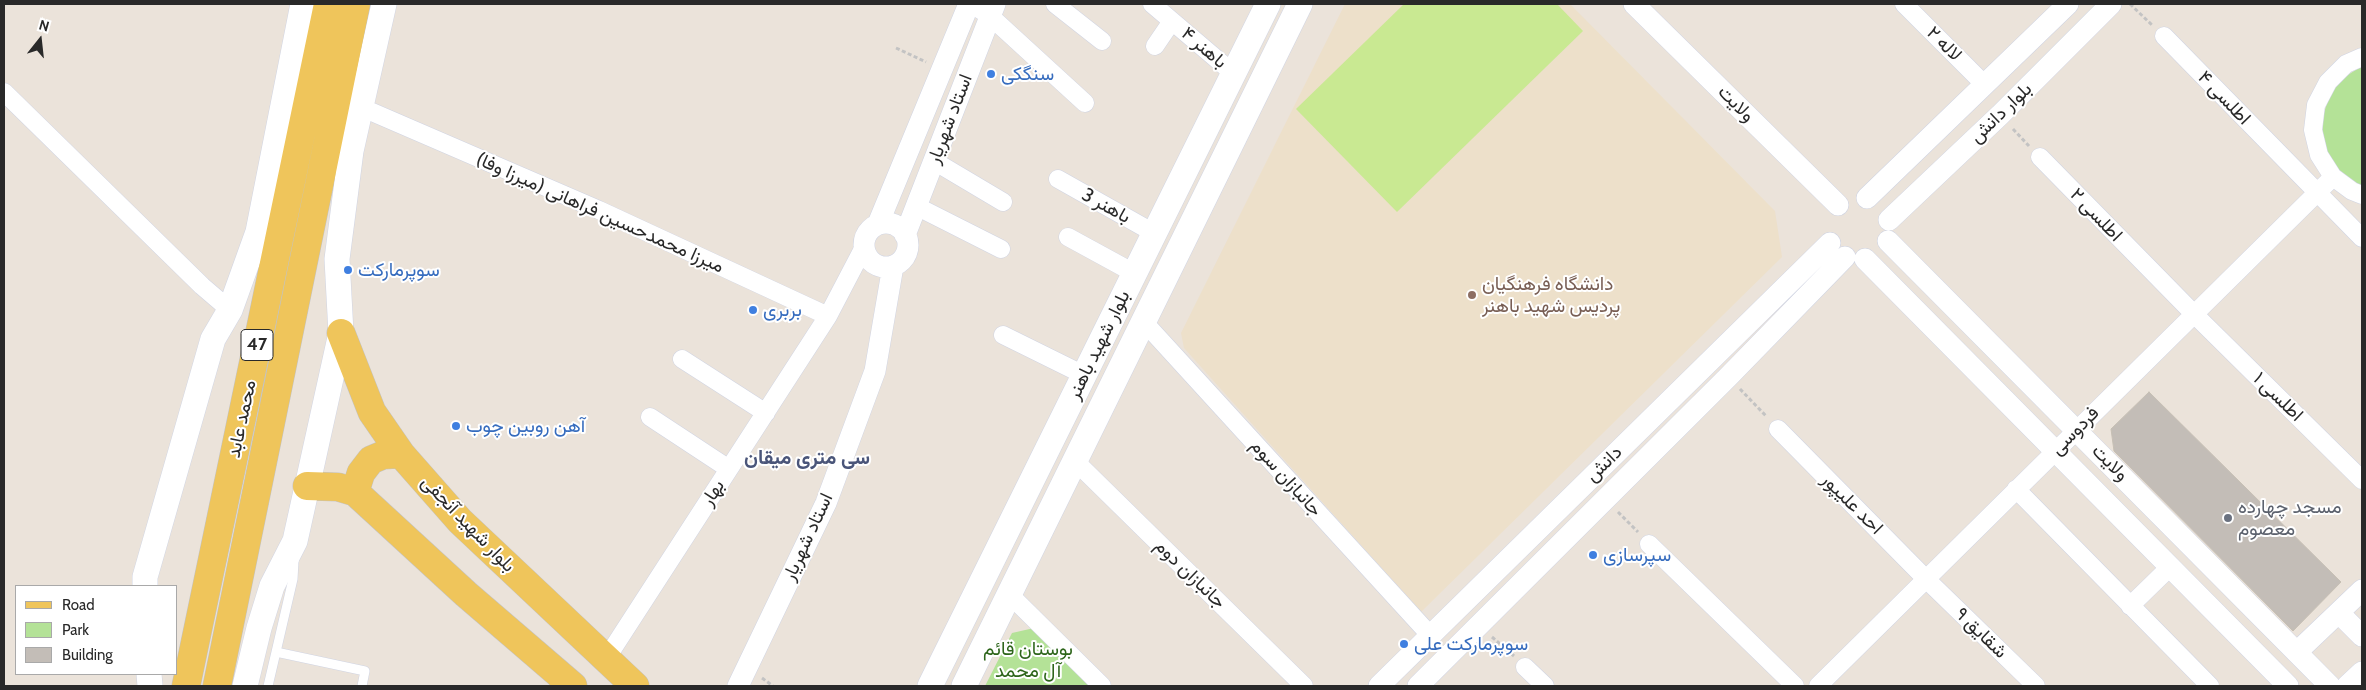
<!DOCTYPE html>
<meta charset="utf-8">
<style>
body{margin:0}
#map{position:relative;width:2366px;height:690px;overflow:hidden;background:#ebe3da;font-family:Cabin,sans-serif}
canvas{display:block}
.frame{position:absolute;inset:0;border:5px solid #292929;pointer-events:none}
.legend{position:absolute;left:15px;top:585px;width:162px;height:90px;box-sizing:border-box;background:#fff;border:1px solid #a9a9a9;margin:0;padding:6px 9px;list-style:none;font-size:15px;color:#292929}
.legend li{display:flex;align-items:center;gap:10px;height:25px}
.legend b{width:25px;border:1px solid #a9a9a9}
.north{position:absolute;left:15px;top:15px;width:50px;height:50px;-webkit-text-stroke:4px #fff;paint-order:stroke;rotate:16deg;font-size:14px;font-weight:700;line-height:20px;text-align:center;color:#292929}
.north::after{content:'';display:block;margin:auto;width:18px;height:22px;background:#292929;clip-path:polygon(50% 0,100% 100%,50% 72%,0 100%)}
</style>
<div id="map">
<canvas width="2366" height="690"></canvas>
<div class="frame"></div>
<ul class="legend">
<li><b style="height:6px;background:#efc55b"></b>Road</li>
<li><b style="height:14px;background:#b4e297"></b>Park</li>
<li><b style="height:14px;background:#c3bdb7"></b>Building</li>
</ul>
<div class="north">N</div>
</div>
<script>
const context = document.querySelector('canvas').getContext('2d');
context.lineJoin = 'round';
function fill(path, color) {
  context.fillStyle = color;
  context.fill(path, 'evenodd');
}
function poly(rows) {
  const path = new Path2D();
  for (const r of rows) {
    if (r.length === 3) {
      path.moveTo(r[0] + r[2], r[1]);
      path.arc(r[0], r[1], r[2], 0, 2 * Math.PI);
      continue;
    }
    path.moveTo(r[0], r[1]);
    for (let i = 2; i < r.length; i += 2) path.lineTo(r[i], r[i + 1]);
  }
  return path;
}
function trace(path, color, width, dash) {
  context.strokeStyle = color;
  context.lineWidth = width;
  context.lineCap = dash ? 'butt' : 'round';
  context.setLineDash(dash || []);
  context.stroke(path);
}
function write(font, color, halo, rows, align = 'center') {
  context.font = font + ' Cabin,Vazirmatn,sans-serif';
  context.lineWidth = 4;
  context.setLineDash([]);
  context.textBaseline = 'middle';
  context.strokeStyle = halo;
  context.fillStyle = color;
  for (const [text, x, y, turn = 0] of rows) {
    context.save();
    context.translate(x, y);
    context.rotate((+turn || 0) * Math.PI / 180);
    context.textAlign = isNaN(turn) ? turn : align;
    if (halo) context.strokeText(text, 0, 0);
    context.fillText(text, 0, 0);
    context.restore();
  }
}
fill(poly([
 [1345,4,1570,4,1775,211,1782,257,1421,612,1184,348,1181,333]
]), '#ede0ca');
fill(poly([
 [2362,66,2362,187,2342,175,2329,157,2322,137,2323,115,2330,95,2343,78],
 [1034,628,1092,686,985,686,1012,633]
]), '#b4e297');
fill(poly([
 [1404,4,1557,4,1583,31,1397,212,1296,109]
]), '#c9e992');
const building = poly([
 [2149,392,2341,582,2293,631,2114,451,2111,429,2149,392]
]);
fill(building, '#c3bdb7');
trace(building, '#c6bfb4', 1);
const service = poly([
 [294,561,293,579,276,652,365,671,362,686],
 [268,686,276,652]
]);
const minor = poly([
 [971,4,990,16,1085,103],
 [1055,4,1102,41],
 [1152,4,1233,73],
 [1904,4,1985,85],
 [2164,36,2362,238],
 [1155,46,1172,21],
 [2362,57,2346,64,2328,82,2316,105,2313,130,2319,155,2333,177,2352,191,2362,195],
 [4,92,202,286,230,310],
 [372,112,599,210,828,316],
 [2040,157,2194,314,2362,480],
 [934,161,1003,202],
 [1058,179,1154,233],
 [916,206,1001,249],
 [1068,237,1134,273],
 [1143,321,1430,635],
 [1003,335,1084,375],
 [682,359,766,413],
 [650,417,729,469],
 [1778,429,1926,579,2036,686],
 [1075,461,1304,686],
 [2016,489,2210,686],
 [1649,544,1795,686],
 [1010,595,1102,686],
 [2130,606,2170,567],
 [606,659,828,316,863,249],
 [1525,667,1545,686],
 [1818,686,2333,177]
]);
const tertiary = poly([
 [1634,4,1838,205],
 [1867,198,2068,4],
 [1889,220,2000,115,2111,4],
 [886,245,22],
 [878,224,969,4],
 [905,235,995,4],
 [1888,241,2330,686],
 [1865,259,2288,686],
 [2339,613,2362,636],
 [2297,652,2362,590],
 [738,686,826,503,875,371,893,266],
 [1379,686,1830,243],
 [1418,686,1728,377,1845,257],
 [2347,686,2362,672]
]);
const secondary = poly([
 [145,586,145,577,213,339,230,310,258,232,303,4],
 [149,674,150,686],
 [245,686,259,628,272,586,295,541,341,333,337,259,351,151,384,4],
 [930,686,1268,4],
 [964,686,1300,4]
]);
const primary = poly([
 [341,333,372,412,401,454,460,521,635,686],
 [307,486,338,487,355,492,466,594,573,686],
 [355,492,361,473,371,460,383,455,401,454],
 [186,686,328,4],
 [217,686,356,4]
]);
trace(service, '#d0d4e2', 10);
trace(minor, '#d0d4e2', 19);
trace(tertiary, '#d0d4e2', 22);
trace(secondary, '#d0d4e2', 26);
trace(primary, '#c3c3c3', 29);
trace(poly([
 [2130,4,2152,25],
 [896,48,926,62],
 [2013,129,2029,146],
 [1740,389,1767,417],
 [1618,512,1638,532],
 [1492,637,1514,656],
 [762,678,773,686]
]), '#c3c3c3', 3, [4, 2.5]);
trace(service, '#fff', 9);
trace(minor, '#fff', 18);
trace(tertiary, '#fff', 21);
trace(secondary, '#fff', 25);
trace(primary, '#efc55b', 28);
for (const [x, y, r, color] of [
 [991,74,5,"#3f7fe0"],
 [348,270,5,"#3f7fe0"],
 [1472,295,5,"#8d6e63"],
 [753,310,5,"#3f7fe0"],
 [456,426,5,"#3f7fe0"],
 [2228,518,5,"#6b7280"],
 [1593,555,5,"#3f7fe0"],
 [1404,644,5,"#3f7fe0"]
]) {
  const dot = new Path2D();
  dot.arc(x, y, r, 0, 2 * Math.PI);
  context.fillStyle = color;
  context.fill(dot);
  trace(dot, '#fff', 2);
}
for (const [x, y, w] of [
 [257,345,32]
]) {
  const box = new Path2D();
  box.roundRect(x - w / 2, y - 15.5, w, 31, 4);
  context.fillStyle = '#fff';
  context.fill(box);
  trace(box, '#292929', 1);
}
write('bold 18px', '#292929', null, [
 ["47",257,345]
]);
write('19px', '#292929', '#fff', [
 ["لاله ۲",1944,44,45],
 ["باهنر ۴",1204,48,40],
 ["اطلسی ۴",2224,98,46],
 ["ولایت",1736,104,45],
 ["بلوار دانش",2001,113,-44],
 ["استاد شهریار",950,119,-69],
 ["باهنر 3",1106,206,29],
 ["میرزا محمدحسین فراهانی (میرزا وفا)",600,213,24],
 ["اطلسی ۲",2096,215,46],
 ["بلوار شهید باهنر",1099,345,-64],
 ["اطلسی ۱",2278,397,44],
 ["محمد عابد",242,419,-78],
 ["فردوسی",2075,431,-45],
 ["ولایت",2110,463,45],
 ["دانش",1604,464,-44],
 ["جانبازان سوم",1286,478,48],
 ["بهار",713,493,-57],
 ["احد علیپور",1852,504,45],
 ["بلوار شهید آنجفی",468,524,46],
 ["استاد شهریار",808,537,-65],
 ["جانبازان دوم",1190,574,44],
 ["شقایق ۹",1981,633,44]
]);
write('19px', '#366cbe', '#fff', [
 ["سنگکی",1001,74],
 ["سوپرمارکت",358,270],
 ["بربری",763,310],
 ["آهن روبین چوب",466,426],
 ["سپرسازی",1603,555],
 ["سوپرمارکت علی",1414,644]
], 'left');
write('19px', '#785e54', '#fff', [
 ["دانشگاه فرهنگیان",1482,284],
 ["پردیس شهید باهنر",1482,306]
], 'left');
write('19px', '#5b616d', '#fff', [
 ["مسجد چهارده",2238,507],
 ["معصوم",2238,529]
], 'left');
write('19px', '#2d651a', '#fff', [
 ["بوستان قائم",1028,649],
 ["آل محمد",1028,671]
]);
write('bold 20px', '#4a5579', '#fff', [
 ["سی متری میقان",807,458]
]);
</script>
